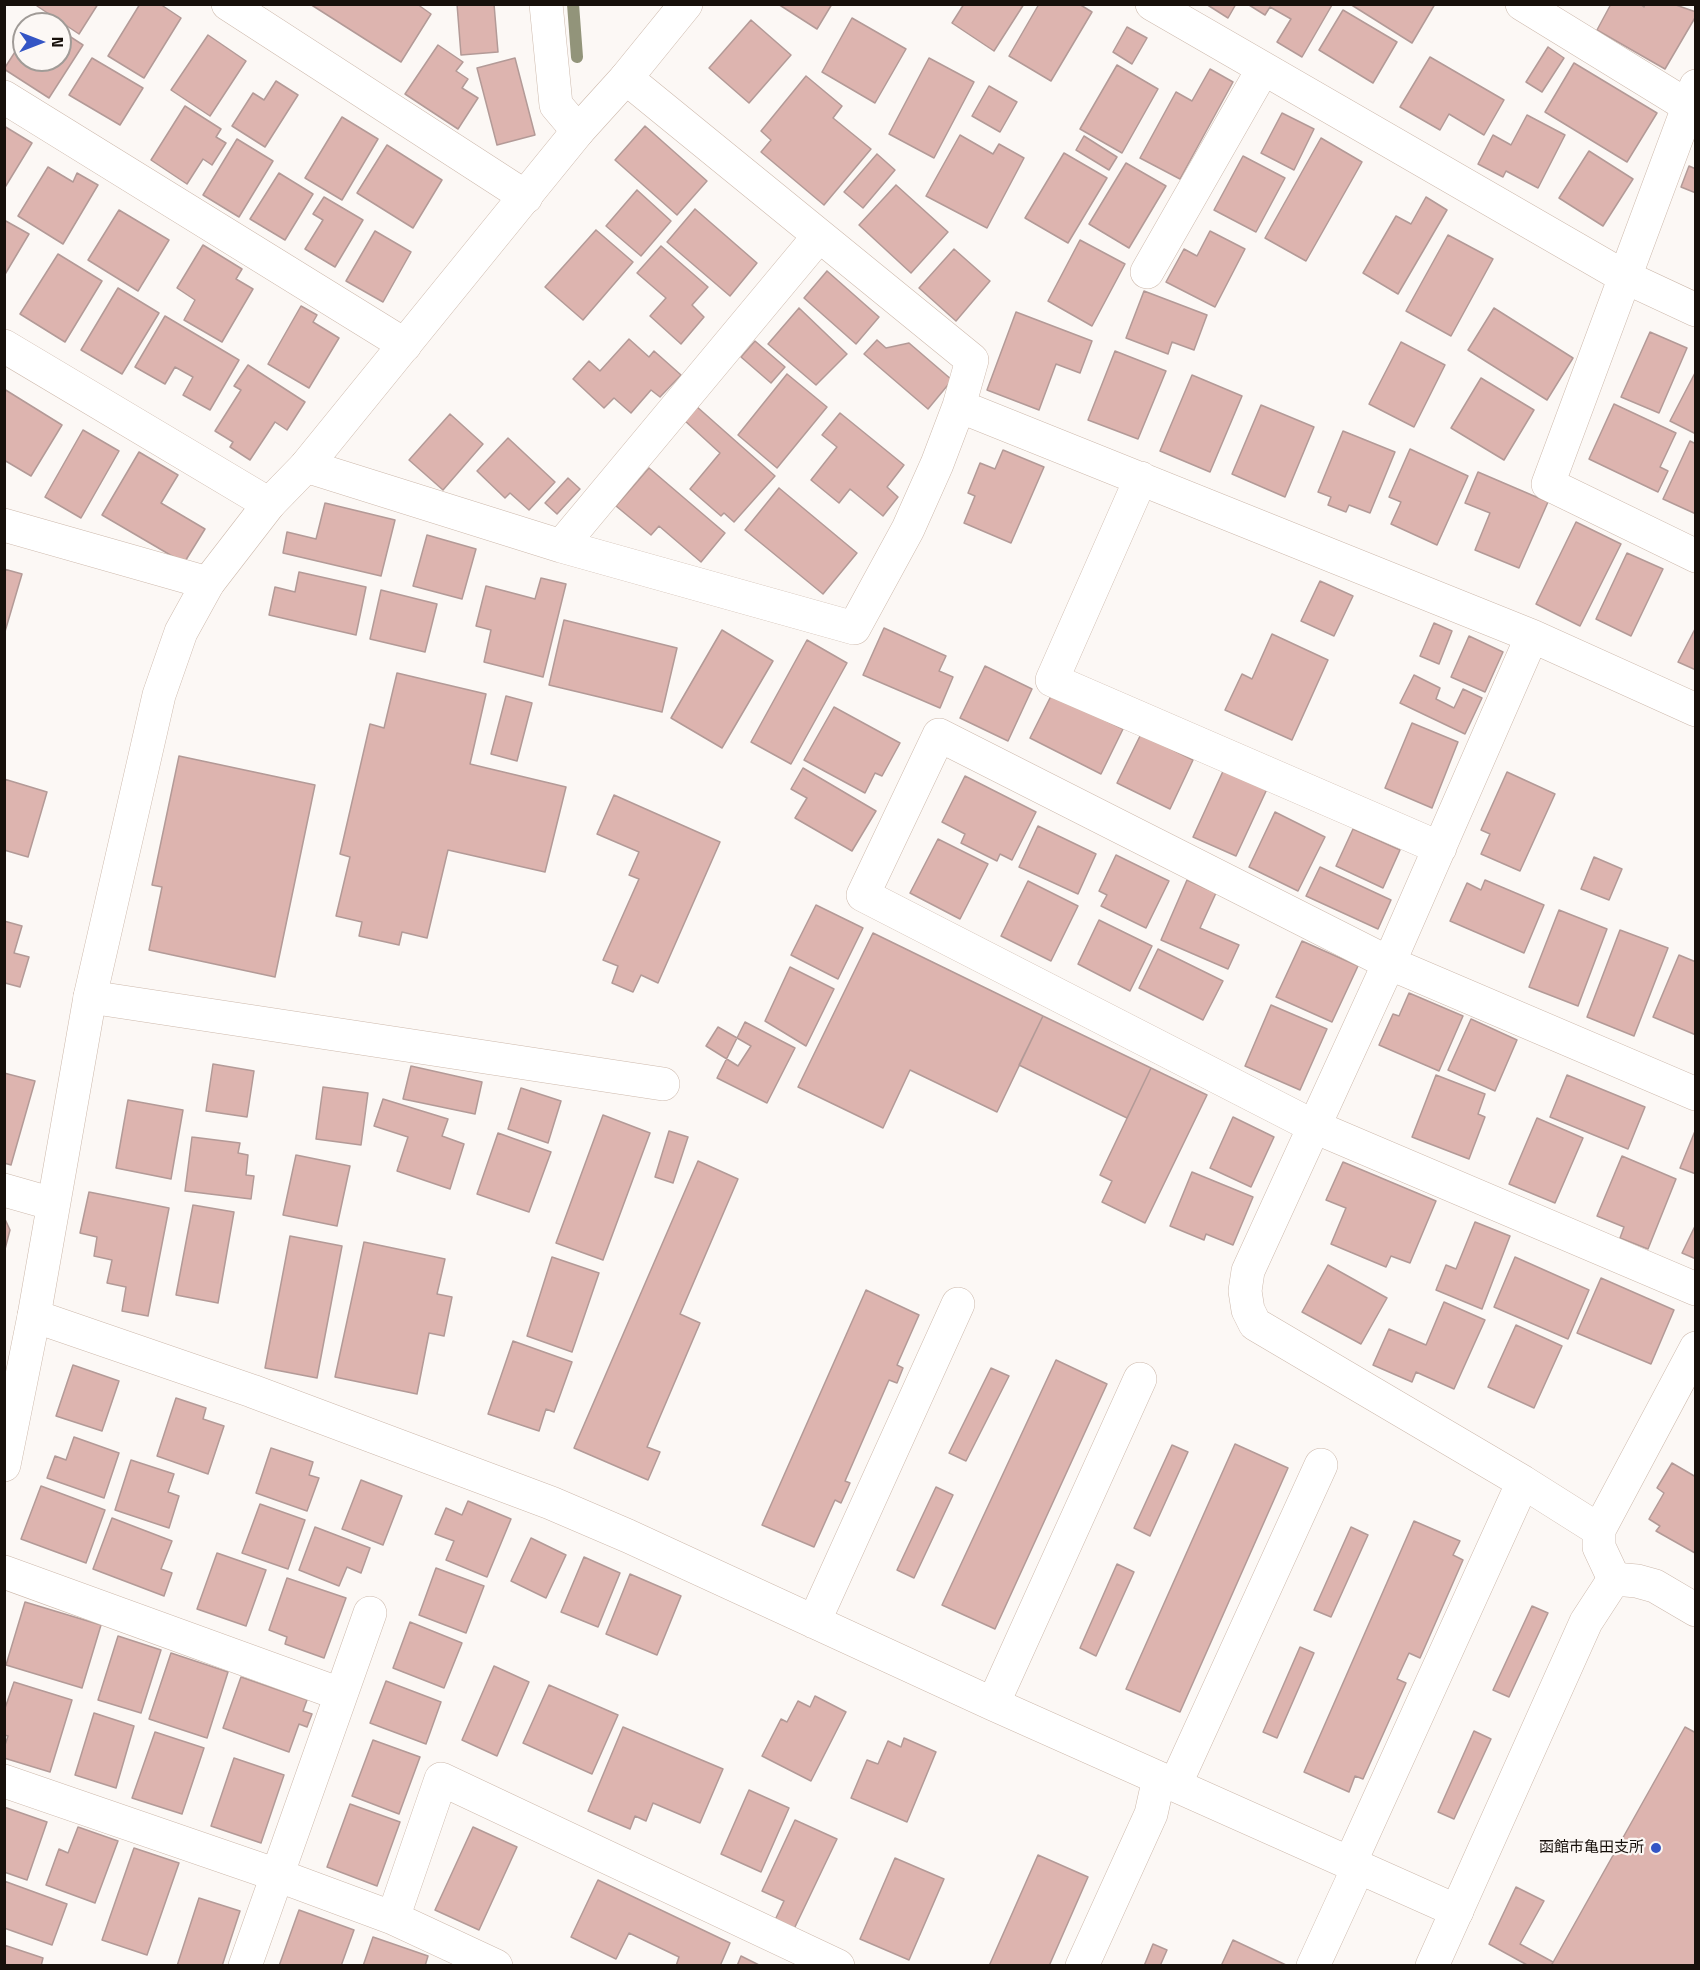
<!DOCTYPE html>
<meta charset="utf-8">
<style>
body{margin:0}
#map{position:relative;width:1700px;height:1970px;overflow:hidden;background:#fcf8f5;font-family:"Titillium Web",sans-serif}
canvas{display:block}
.frame{position:absolute;inset:0;border:6px solid #17100b;pointer-events:none}
.north{position:absolute;left:12px;top:12px;width:60px;height:60px;box-sizing:border-box;background:#fcf8f5;border:2px solid #a09b97;border-radius:50%;rotate:90deg;font-size:16px;font-weight:700;line-height:24px;text-align:center;color:#17100b}
.north::after{content:'';display:block;margin:auto;width:21px;height:27px;background:#3455c5;clip-path:polygon(50% 0,100% 100%,50% 72%,0 100%)}
</style>
<div id="map">
<canvas width="1700" height="1970"></canvas>
<div class="frame"></div>
<div class="north">N</div>
</div>
<script>
const context = document.querySelector('canvas').getContext('2d');
context.lineJoin = 'round';
function poly(rows) {
  const path = new Path2D();
  for (const r of rows) {
    path.moveTo(r[0], r[1]);
    for (let i = 2; i < r.length; i += 2) path.lineTo(r[i], r[i + 1]);
  }
  return path;
}
function trace(path, color, width, dash) {
  context.strokeStyle = color;
  context.lineWidth = width;
  context.lineCap = dash ? 'butt' : 'round';
  context.setLineDash(dash || []);
  context.stroke(path);
}
function fill(path, color) {
  context.fillStyle = color;
  context.fill(path, 'evenodd');
}
function write(font, color, halo, rows, align = 'center') {
  context.font = font + ' "Titillium Web","Noto Sans JP",sans-serif';
  context.lineWidth = 4.5;
  context.setLineDash([]);
  context.textBaseline = 'middle';
  context.strokeStyle = halo;
  context.fillStyle = color;
  for (const [text, x, y, turn = 0] of rows) {
    context.save();
    context.translate(x, y);
    context.rotate((+turn || 0) * Math.PI / 180);
    context.textAlign = isNaN(turn) ? turn : align;
    if (halo) context.strokeText(text, 0, 0);
    context.fillText(text, 0, 0);
    context.restore();
  }
}
trace(poly([
 [573,4,577,57]
]), '#92947a', 12);
const building = poly([
 [38,4,98,4,79,34,37,6,38,4],
 [140,4,160,4,181,18,144,78,108,56,140,4],
 [310,4,417,4,431,14,401,62,310,4],
 [457,4,494,4,498,52,461,55,457,4],
 [778,4,832,4,817,29,778,4],
 [964,4,1024,4,994,51,952,23,964,4],
 [1039,4,1079,4,1092,12,1051,81,1009,56,1039,4],
 [1206,4,1236,4,1228,18,1206,4],
 [1350,4,1435,4,1412,43,1350,4],
 [1611,4,1640,4,1644,7,1645,4,1673,4,1696,12,1696,16,1665,69,1597,30,1611,4],
 [1249,5,1250,4,1332,5,1302,57,1277,42,1291,19,1270,7,1265,15,1249,5],
 [1343,10,1397,42,1373,83,1319,50,1343,10],
 [38,16,50,24,33,24,38,16],
 [852,18,906,49,875,103,822,72,852,18],
 [751,20,791,55,749,103,709,68,751,20],
 [1127,27,1147,38,1132,64,1113,52,1127,27],
 [60,30,83,45,49,98,4,69,24,38,24,60,60,60,60,30],
 [208,35,246,61,210,116,171,90,208,35],
 [438,45,463,62,456,71,468,79,462,88,478,98,458,129,405,94,438,45],
 [1548,47,1564,58,1542,92,1526,82,1548,47],
 [1430,57,1504,100,1484,135,1449,114,1440,130,1400,107,1430,57],
 [92,58,143,88,120,125,69,95,92,58],
 [515,58,535,135,497,145,477,68,515,58],
 [929,58,974,82,934,158,889,134,929,58],
 [1574,63,1657,113,1627,162,1545,112,1574,63],
 [1117,65,1158,89,1122,153,1080,129,1117,65],
 [1210,69,1233,82,1180,179,1140,158,1176,92,1192,101,1210,69],
 [806,76,842,106,833,118,871,149,824,205,761,152,771,140,761,131,806,76],
 [276,81,298,95,265,147,232,126,253,93,264,100,276,81],
 [989,86,1017,102,1000,132,972,116,989,86],
 [185,106,221,129,216,137,226,143,212,165,203,159,187,184,151,160,185,106],
 [1282,113,1314,129,1294,170,1261,153,1282,113],
 [1527,115,1565,135,1538,188,1506,171,1503,177,1478,164,1493,135,1511,145,1527,115],
 [342,117,378,139,342,200,305,178,342,117],
 [4,126,32,143,4,189,4,126],
 [645,126,707,181,677,215,615,160,645,126],
 [960,135,993,154,999,144,1024,158,987,228,926,196,960,135],
 [1084,136,1117,157,1109,170,1076,150,1084,136],
 [1321,138,1362,162,1306,261,1265,238,1321,138],
 [237,139,273,161,239,217,203,195,237,139],
 [387,145,442,180,413,228,357,193,387,145],
 [1589,151,1633,179,1603,226,1559,198,1589,151],
 [1064,153,1107,178,1068,243,1025,218,1064,153],
 [877,154,895,170,863,208,844,192,877,154],
 [1243,156,1285,178,1256,232,1214,210,1243,156],
 [1126,163,1166,186,1129,248,1089,224,1126,163],
 [1689,166,1696,169,1696,193,1681,187,1689,166],
 [48,167,73,182,77,173,98,185,63,244,18,216,48,167],
 [279,173,313,194,285,240,250,219,279,173],
 [896,185,948,232,911,273,859,225,896,185],
 [637,190,671,221,641,256,606,226,637,190],
 [324,197,363,220,335,267,305,249,323,220,313,214,324,197],
 [1426,197,1447,210,1398,294,1363,273,1396,216,1411,224,1426,197],
 [695,209,757,263,730,296,667,242,695,209],
 [119,210,169,240,138,291,88,260,119,210],
 [4,220,29,234,4,276,4,220],
 [596,230,633,262,583,320,545,287,596,230],
 [375,231,411,252,383,302,346,281,375,231],
 [1210,231,1245,249,1215,307,1166,282,1184,249,1197,256,1210,231],
 [1448,235,1493,259,1451,336,1406,311,1448,235],
 [1080,240,1125,264,1092,326,1048,301,1080,240],
 [203,245,242,269,236,279,253,289,222,342,184,320,195,300,177,288,203,245],
 [661,246,708,287,692,305,704,317,681,344,650,316,666,298,637,273,661,246],
 [954,249,990,281,956,321,919,288,954,249],
 [58,254,102,281,65,342,20,314,58,254],
 [827,271,879,317,856,344,804,298,827,271],
 [118,288,159,313,122,374,81,350,118,288],
 [1144,291,1207,315,1194,350,1172,342,1168,354,1126,338,1144,291],
 [301,306,317,315,313,322,339,338,309,388,268,364,301,306],
 [799,308,847,354,816,385,768,344,799,308],
 [1494,308,1573,358,1547,400,1468,350,1494,308],
 [1016,312,1092,341,1080,373,1056,364,1039,410,987,390,1016,312],
 [165,316,239,360,210,410,183,395,193,377,175,367,165,384,135,367,165,316],
 [1650,332,1687,348,1659,413,1621,397,1650,332],
 [629,339,649,357,654,351,681,375,660,397,651,390,631,413,614,398,604,408,573,379,589,361,600,371,629,339],
 [877,340,886,348,909,343,952,380,928,409,864,354,877,340],
 [755,341,785,367,771,383,741,357,755,341],
 [1401,342,1445,365,1414,427,1369,404,1401,342],
 [1115,351,1166,371,1138,439,1088,420,1115,351],
 [248,365,305,402,287,430,275,422,250,460,230,447,233,442,215,431,241,390,234,386,248,365],
 [1696,371,1696,434,1670,421,1696,371],
 [787,374,827,407,777,468,738,435,787,374],
 [1192,375,1242,396,1210,472,1160,451,1192,375],
 [1481,378,1534,410,1504,460,1451,428,1481,378],
 [4,389,62,425,31,476,4,460,4,389],
 [1614,404,1676,433,1660,467,1668,471,1658,492,1589,459,1614,404],
 [1261,405,1314,427,1285,497,1232,474,1261,405],
 [696,406,775,476,734,522,724,513,721,516,690,489,720,453,684,420,696,406],
 [840,413,904,465,887,487,898,497,883,516,850,489,839,503,811,480,837,447,822,435,840,413],
 [450,414,483,444,443,490,409,460,450,414],
 [83,430,119,451,81,518,45,497,83,430],
 [1343,431,1395,452,1370,513,1349,505,1346,512,1328,505,1331,497,1318,492,1343,431],
 [508,438,555,482,529,510,510,493,505,498,477,471,508,438],
 [1690,441,1696,444,1696,514,1663,499,1690,441],
 [1410,449,1468,476,1437,545,1391,524,1401,502,1389,497,1410,449],
 [1003,450,1044,467,1011,543,964,523,975,496,968,493,980,463,995,469,1003,450],
 [139,452,178,475,161,503,205,529,184,563,102,515,139,452],
 [649,468,725,533,701,562,659,526,651,535,616,506,649,468],
 [1478,472,1548,502,1519,568,1475,550,1490,513,1465,503,1478,472],
 [568,478,580,489,557,514,545,503,568,478],
 [779,488,857,553,823,594,745,530,779,488],
 [325,503,395,520,381,576,283,553,287,532,316,539,325,503],
 [1576,522,1621,544,1580,626,1536,604,1576,522],
 [427,535,476,549,462,599,413,586,427,535],
 [1627,553,1663,569,1631,636,1596,619,1627,553],
 [4,569,22,574,4,635,4,569],
 [299,572,366,587,356,635,269,615,275,587,295,592,299,572],
 [541,578,566,584,543,677,484,662,491,630,476,626,486,586,535,599,541,578],
 [1320,581,1353,596,1334,636,1301,621,1320,581],
 [381,590,437,604,425,652,370,639,381,590],
 [564,620,677,648,662,712,549,685,564,620],
 [1434,623,1452,631,1439,664,1420,656,1434,623],
 [1696,627,1696,670,1678,662,1696,627],
 [884,628,946,656,939,671,953,677,940,708,863,675,884,628],
 [722,630,773,661,722,748,671,718,722,630],
 [1272,634,1328,660,1292,740,1225,710,1242,674,1252,679,1272,634],
 [1469,636,1503,652,1485,692,1451,677,1469,636],
 [807,640,847,663,791,764,751,742,807,640],
 [985,666,1032,689,1008,741,960,718,985,666],
 [397,673,486,694,470,764,566,787,545,872,448,850,427,938,402,932,399,945,359,936,362,922,336,916,350,857,340,854,370,724,384,728,397,673],
 [1414,675,1440,688,1436,699,1454,708,1463,689,1482,698,1465,734,1400,703,1414,675],
 [1052,694,1123,729,1101,774,1030,738,1052,694],
 [506,696,532,703,517,761,491,754,506,696],
 [834,707,900,743,882,776,875,773,865,793,804,760,834,707],
 [1412,723,1458,742,1432,808,1385,788,1412,723],
 [1141,734,1193,760,1170,809,1117,783,1141,734],
 [179,756,315,785,275,977,149,950,162,887,152,885,179,756],
 [803,768,876,811,852,851,795,818,807,798,791,789,803,768],
 [1224,769,1267,789,1236,856,1193,837,1224,769],
 [1507,772,1555,794,1520,871,1481,854,1490,834,1481,830,1507,772],
 [965,776,1036,812,1012,860,1000,854,997,861,961,843,965,834,942,822,965,776],
 [4,779,47,792,28,857,4,850,4,779],
 [614,795,720,842,658,983,641,975,633,992,612,983,618,966,603,960,639,879,629,875,639,852,597,834,614,795],
 [1275,812,1325,837,1298,891,1249,867,1275,812],
 [1038,826,1096,854,1078,894,1019,867,1038,826],
 [1353,829,1400,850,1383,888,1336,866,1353,829],
 [938,839,988,864,960,919,910,893,938,839],
 [1116,855,1169,881,1146,928,1101,906,1107,895,1099,891,1116,855],
 [1594,857,1622,869,1609,900,1581,889,1594,857],
 [1320,867,1391,900,1378,929,1306,896,1320,867],
 [1187,880,1216,893,1200,928,1239,945,1228,969,1161,940,1187,880],
 [1485,880,1544,905,1524,953,1450,921,1467,883,1481,890,1485,880],
 [1028,881,1078,906,1051,961,1001,936,1028,881],
 [816,905,863,928,838,979,791,955,816,905],
 [1559,910,1607,929,1578,1006,1529,987,1559,910],
 [1099,920,1152,946,1130,991,1078,964,1099,920],
 [4,921,22,926,14,953,29,957,20,987,5,983,4,985,4,921],
 [1620,930,1668,948,1634,1036,1587,1017,1620,930],
 [873,933,1043,1016,997,1112,910,1070,883,1128,798,1087,873,933],
 [1302,941,1358,966,1332,1022,1276,997,1302,941],
 [1158,949,1223,981,1203,1020,1139,988,1158,949],
 [1679,955,1696,962,1696,1035,1653,1017,1679,955],
 [790,967,834,989,806,1046,765,1021,790,967],
 [1409,993,1463,1016,1439,1071,1379,1045,1393,1014,1399,1016,1409,993],
 [1271,1005,1327,1029,1300,1090,1245,1066,1271,1005],
 [1043,1016,1151,1068,1127,1118,1019,1065,1043,1016],
 [1471,1019,1517,1040,1495,1091,1448,1070,1471,1019],
 [745,1022,795,1048,767,1103,717,1078,745,1022],
 [718,1027,751,1046,738,1066,706,1046,718,1027],
 [213,1064,254,1071,247,1117,206,1111,213,1064],
 [411,1066,482,1082,475,1114,403,1099,411,1066],
 [1151,1068,1207,1095,1145,1223,1102,1202,1112,1181,1100,1175,1151,1068],
 [4,1073,35,1081,11,1165,4,1163,4,1073],
 [1436,1075,1485,1094,1478,1114,1485,1117,1469,1159,1412,1137,1436,1075],
 [1567,1075,1645,1107,1628,1149,1550,1117,1567,1075],
 [323,1087,368,1093,361,1145,316,1139,323,1087],
 [521,1088,561,1101,548,1143,508,1129,521,1088],
 [383,1099,448,1119,442,1136,464,1144,450,1189,397,1171,408,1137,374,1126,383,1099],
 [128,1100,183,1110,171,1179,116,1168,128,1100],
 [603,1115,650,1133,603,1260,556,1243,603,1115],
 [1233,1117,1274,1137,1251,1187,1210,1168,1233,1117],
 [1537,1118,1583,1138,1555,1203,1509,1184,1537,1118],
 [669,1131,688,1137,673,1183,655,1177,669,1131],
 [1695,1131,1696,1132,1696,1174,1680,1168,1695,1131],
 [498,1133,551,1152,529,1212,477,1194,498,1133],
 [192,1137,240,1143,238,1153,248,1155,246,1175,254,1176,251,1199,185,1191,192,1137],
 [296,1155,350,1166,337,1226,283,1215,296,1155],
 [1622,1156,1676,1179,1648,1249,1620,1238,1624,1227,1597,1216,1622,1156],
 [698,1161,738,1179,680,1314,700,1323,647,1447,660,1452,648,1480,574,1448,698,1161],
 [1343,1162,1436,1201,1410,1263,1391,1256,1386,1267,1331,1244,1346,1208,1326,1200,1343,1162],
 [1192,1172,1253,1197,1233,1245,1206,1234,1204,1240,1170,1226,1192,1172],
 [89,1192,169,1208,148,1316,122,1311,126,1287,107,1283,112,1260,94,1256,97,1237,80,1233,89,1192],
 [193,1205,234,1212,218,1303,176,1295,193,1205],
 [4,1217,10,1230,4,1253,4,1217],
 [1475,1222,1510,1236,1482,1309,1436,1290,1446,1265,1456,1269,1475,1222],
 [1696,1224,1696,1259,1682,1253,1696,1224],
 [290,1236,342,1246,317,1378,265,1368,290,1236],
 [364,1242,445,1259,437,1294,452,1297,444,1336,429,1333,417,1394,335,1377,364,1242],
 [552,1257,599,1273,572,1352,527,1336,552,1257],
 [1515,1257,1589,1290,1568,1339,1494,1307,1515,1257],
 [1328,1265,1387,1298,1361,1344,1302,1312,1328,1265],
 [1601,1278,1674,1310,1651,1364,1577,1333,1601,1278],
 [866,1290,919,1315,897,1365,903,1368,897,1383,889,1380,845,1481,850,1483,841,1503,835,1500,814,1547,762,1525,866,1290],
 [1444,1302,1485,1320,1454,1389,1416,1372,1412,1382,1373,1365,1389,1329,1426,1345,1444,1302],
 [1516,1325,1562,1346,1534,1408,1488,1387,1516,1325],
 [513,1341,572,1362,554,1412,546,1409,539,1431,488,1414,513,1341],
 [1056,1360,1107,1384,995,1629,942,1605,1056,1360],
 [73,1365,119,1381,102,1431,56,1416,73,1365],
 [991,1368,1009,1376,966,1461,949,1453,991,1368],
 [176,1398,206,1408,203,1419,224,1426,208,1474,157,1456,176,1398],
 [74,1437,119,1453,104,1498,47,1478,55,1456,66,1460,74,1437],
 [1235,1444,1288,1468,1180,1712,1126,1689,1235,1444],
 [1172,1445,1188,1452,1150,1536,1134,1528,1172,1445],
 [271,1448,313,1462,309,1475,319,1478,307,1511,256,1493,271,1448],
 [131,1460,174,1474,168,1492,179,1496,169,1528,115,1510,131,1460],
 [1672,1463,1696,1477,1695,1553,1656,1531,1660,1526,1649,1519,1664,1493,1657,1488,1672,1463],
 [361,1480,402,1496,383,1545,342,1529,361,1480],
 [41,1486,105,1510,86,1563,21,1539,41,1486],
 [936,1487,953,1495,914,1578,897,1570,936,1487],
 [468,1501,511,1519,487,1577,446,1560,454,1541,435,1534,446,1508,462,1515,468,1501],
 [260,1504,305,1520,288,1569,242,1553,260,1504],
 [112,1518,172,1541,161,1569,172,1573,164,1596,93,1569,112,1518],
 [1414,1521,1460,1541,1453,1555,1463,1560,1420,1658,1409,1653,1397,1679,1406,1683,1363,1779,1355,1776,1349,1792,1304,1772,1414,1521],
 [315,1527,370,1548,361,1573,347,1567,339,1586,299,1570,315,1527],
 [1351,1527,1368,1535,1331,1617,1314,1610,1351,1527],
 [531,1538,566,1555,546,1598,511,1581,531,1538],
 [217,1553,266,1570,246,1626,197,1609,217,1553],
 [584,1557,620,1573,598,1627,561,1612,584,1557],
 [1117,1564,1134,1572,1096,1656,1080,1648,1117,1564],
 [436,1568,484,1586,466,1633,419,1615,436,1568],
 [630,1574,681,1596,657,1655,606,1634,630,1574],
 [287,1578,346,1598,324,1658,285,1644,287,1637,269,1630,287,1578],
 [25,1602,101,1625,82,1688,6,1665,25,1602],
 [1532,1606,1548,1613,1509,1697,1493,1690,1532,1606],
 [410,1622,462,1643,444,1688,393,1668,410,1622],
 [118,1636,161,1650,141,1713,98,1700,118,1636],
 [1300,1647,1314,1653,1277,1738,1263,1732,1300,1647],
 [171,1653,228,1672,207,1738,149,1719,171,1653],
 [494,1666,529,1682,497,1756,462,1740,494,1666],
 [241,1677,307,1700,303,1711,312,1714,307,1727,299,1724,289,1752,223,1728,241,1677],
 [386,1681,441,1702,426,1744,370,1723,386,1681],
 [14,1682,72,1700,50,1772,4,1758,4,1748,8,1736,4,1735,4,1711,14,1682],
 [549,1685,618,1715,592,1774,523,1743,549,1685],
 [815,1696,846,1712,811,1781,762,1756,781,1719,787,1722,798,1701,810,1707,815,1696],
 [94,1713,134,1726,116,1788,75,1775,94,1713],
 [623,1727,723,1769,700,1823,653,1803,646,1821,635,1816,630,1829,588,1811,623,1727],
 [1685,1727,1696,1733,1696,1966,1551,1966,1685,1727],
 [1474,1731,1491,1739,1454,1819,1438,1812,1474,1731],
 [155,1732,204,1748,182,1814,132,1798,155,1732],
 [904,1738,936,1752,907,1822,851,1798,867,1760,878,1764,888,1741,901,1747,904,1738],
 [373,1740,420,1757,399,1814,352,1796,373,1740],
 [234,1758,284,1775,261,1843,211,1826,234,1758],
 [749,1790,789,1808,761,1872,721,1854,749,1790],
 [350,1804,400,1822,377,1886,327,1867,350,1804],
 [4,1807,47,1822,27,1880,4,1872,4,1807],
 [795,1820,837,1839,794,1929,775,1920,784,1901,762,1891,795,1820],
 [78,1827,118,1841,95,1903,46,1885,59,1849,68,1853,78,1827],
 [473,1827,517,1847,479,1930,435,1910,473,1827],
 [134,1848,179,1863,147,1955,102,1940,134,1848],
 [1038,1855,1088,1877,1049,1966,989,1966,1038,1855],
 [895,1858,944,1879,909,1960,860,1939,895,1858],
 [598,1880,730,1943,720,1966,676,1966,679,1957,629,1933,616,1959,571,1937,598,1880],
 [4,1881,67,1904,52,1945,4,1928,4,1881],
 [1516,1887,1544,1901,1520,1944,1553,1962,1551,1966,1529,1966,1489,1944,1516,1887],
 [199,1898,240,1911,222,1966,177,1966,199,1898],
 [299,1910,354,1930,341,1966,279,1966,299,1910],
 [373,1937,428,1956,425,1966,363,1966,373,1937],
 [1233,1940,1286,1965,1285,1966,1221,1966,1233,1940],
 [1153,1944,1167,1950,1160,1966,1144,1966,1153,1944],
 [4,1945,43,1958,41,1966,4,1966,4,1945],
 [741,1956,761,1966,737,1966,741,1956]
]);
fill(building, '#ddb4af');
trace(building, '#b39a97', 1.5);
const street = poly([
 [228,4,526,197],
 [546,4,556,105,578,131],
 [1152,4,1623,276,1696,310],
 [1522,4,1688,106],
 [1696,86,1548,484,1696,556],
 [4,97,405,345],
 [1147,272,1263,69],
 [4,346,269,504],
 [959,406,1532,636,1696,710],
 [306,466,561,546,854,628,908,529,937,464,959,406,972,360,626,78],
 [1141,478,1052,680,1440,848],
 [4,525,208,583],
 [561,546,819,236],
 [1532,636,1389,963,1248,1271,1245,1291,1248,1310,1255,1324,1523,1482,1599,1530,1599,1547,1614,1579],
 [90,997,663,1084],
 [1696,1094,1389,963,939,735,863,895,1315,1127,1696,1289],
 [4,1190,53,1204],
 [34,1316,252,1391,551,1503,628,1536,993,1704,1457,1911],
 [1599,1530,1696,1348],
 [4,1572,340,1694],
 [814,1622,958,1304],
 [993,1704,1140,1379],
 [4,1781,277,1875,393,1918,496,1966],
 [1175,1785,1321,1465],
 [1350,1863,1523,1482],
 [393,1918,441,1779,838,1966],
 [245,1966,370,1613],
 [1082,1966,1151,1814,1159,1778],
 [1313,1966,1358,1868]
]);
const secondary = poly([
 [4,1465,34,1316,90,997,159,695,181,632,208,583,269,504,306,466,578,131,626,78,686,4],
 [1432,1966,1586,1622,1614,1579,1637,1581,1655,1586,1696,1610]
]);
trace(street, '#cdb9ac', 34);
trace(secondary, '#cdb9ac', 34);
trace(street, '#fff', 33);
trace(secondary, '#fff', 33);
for (const [x, y, r, color] of [
 [1656,1848,6,"#3455c5"]
]) {
  const dot = new Path2D();
  dot.arc(x, y, r, 0, 2 * Math.PI);
  context.fillStyle = color;
  context.fill(dot);
  trace(dot, '#fcf8f5', 2);
}
write('15px', '#17100b', '#fcf8f5', [
 ["函館市亀田支所",1644,1848]
], 'right');
</script>
